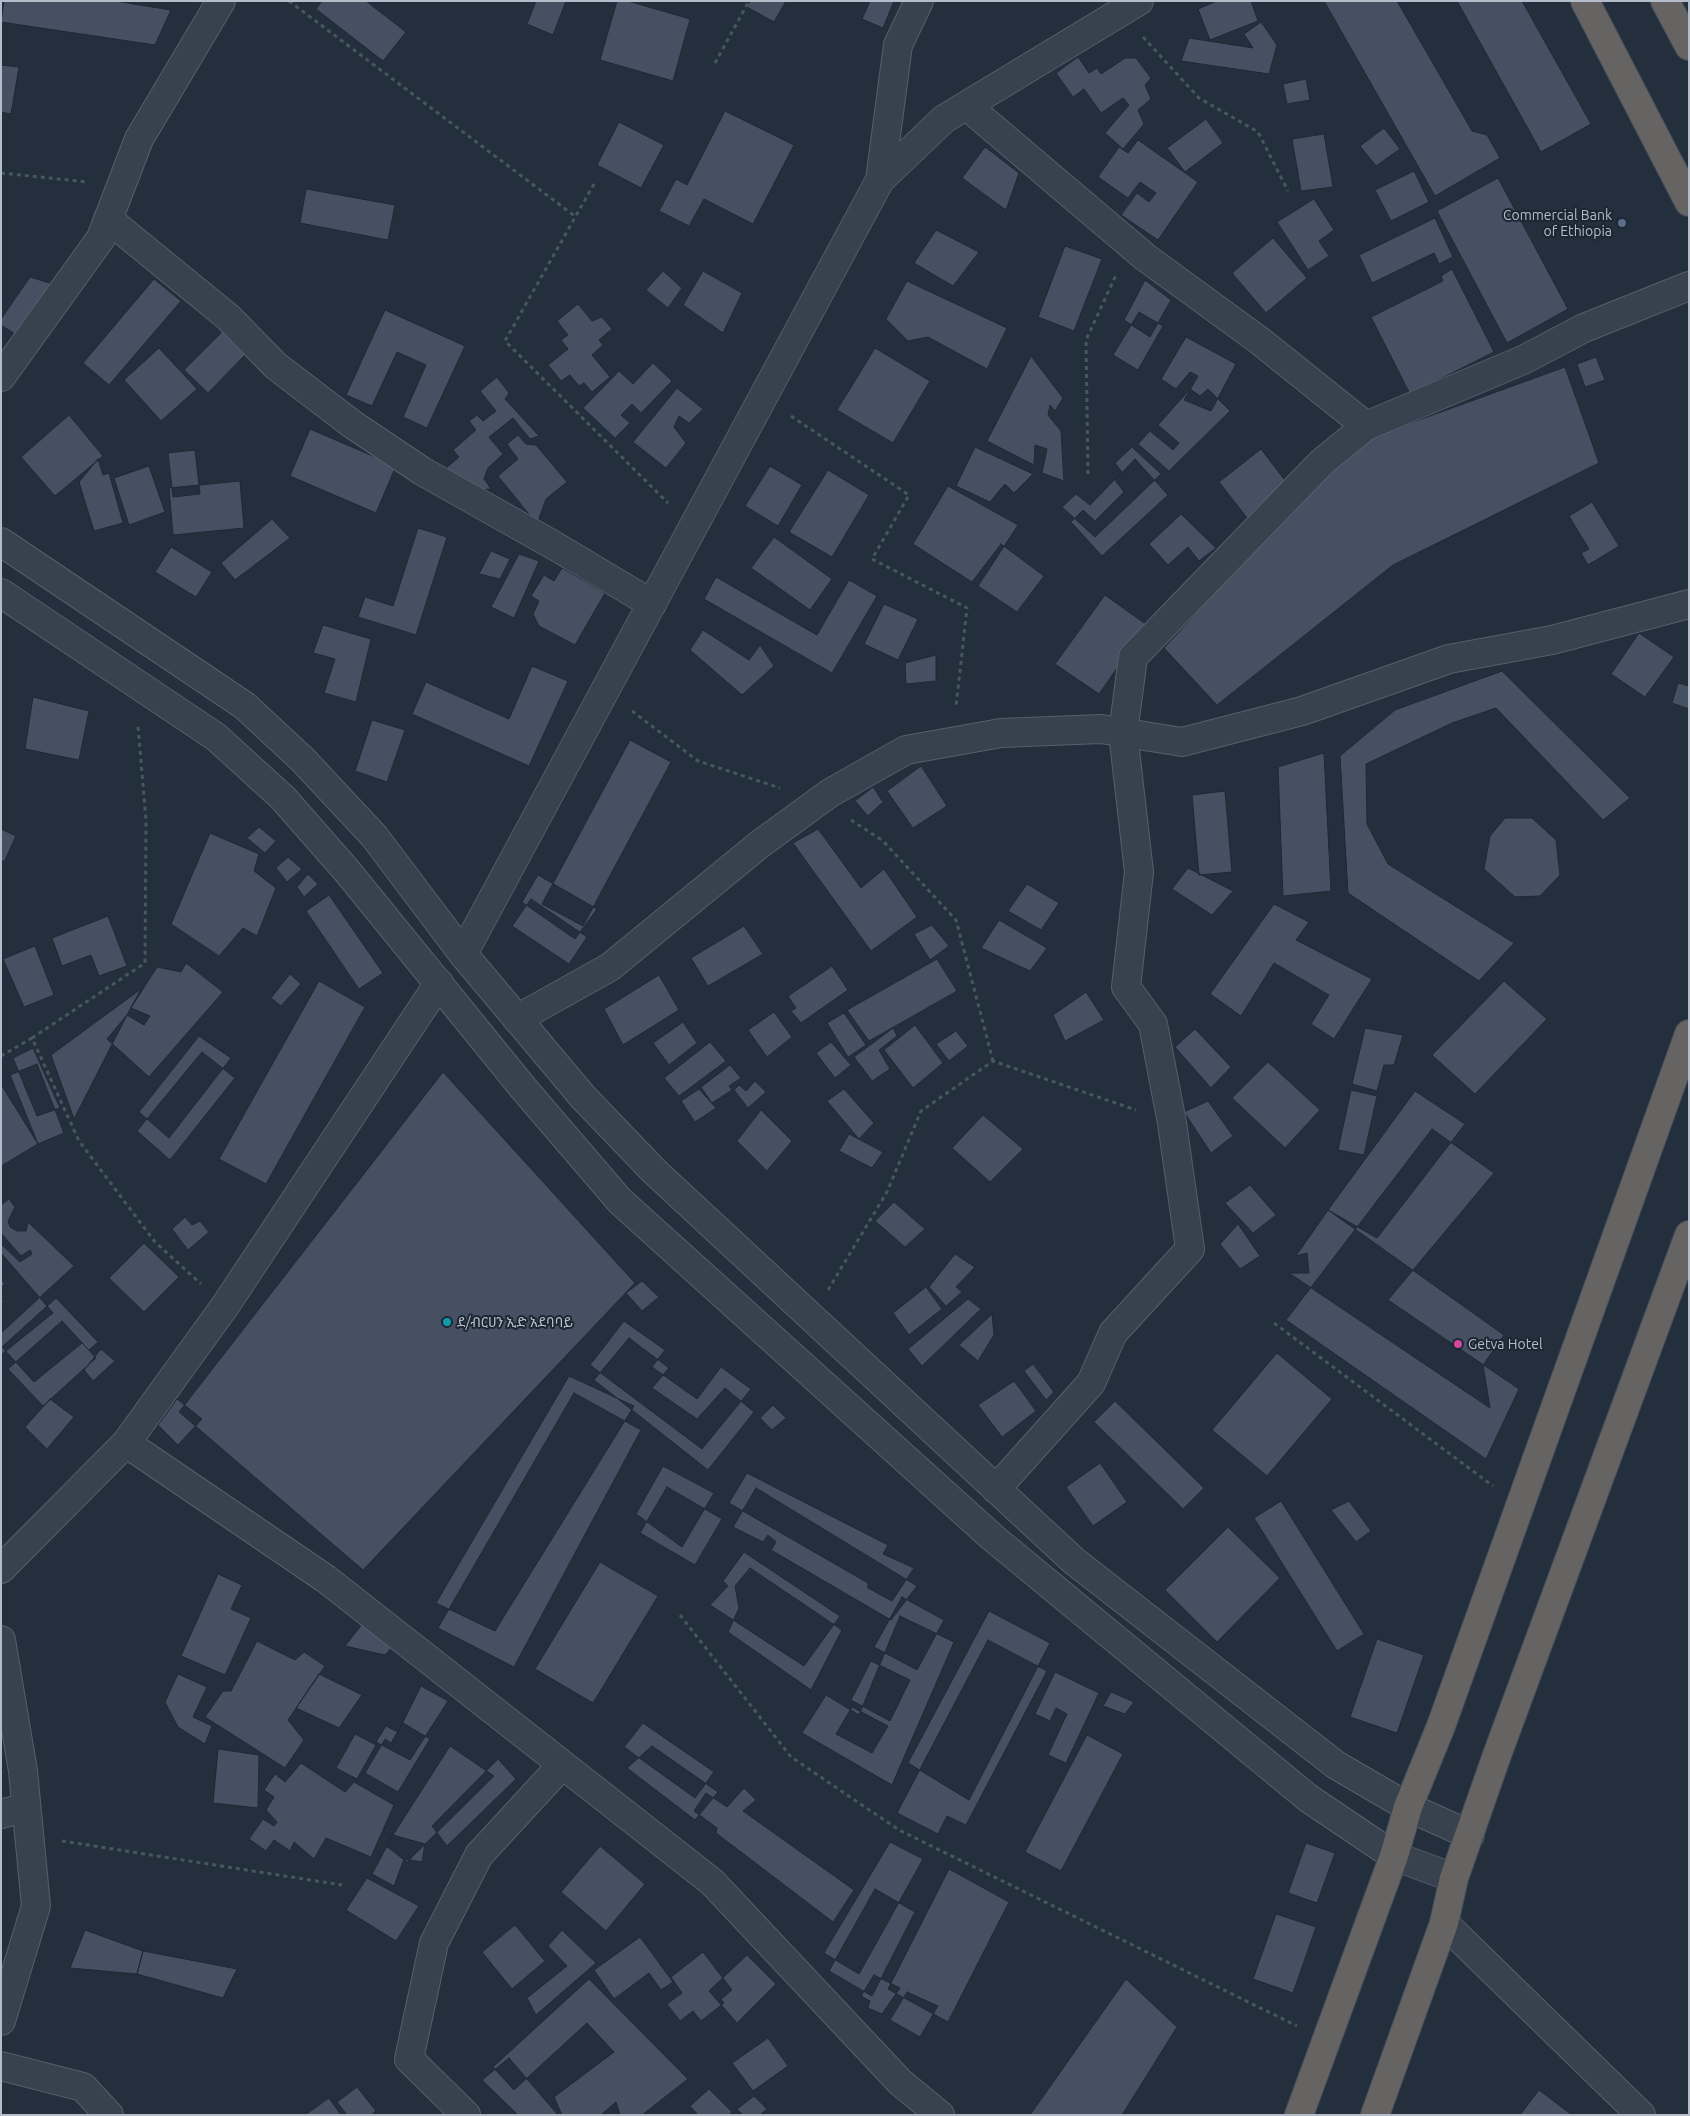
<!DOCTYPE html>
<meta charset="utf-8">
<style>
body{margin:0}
#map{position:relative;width:1690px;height:2116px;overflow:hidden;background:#242f3e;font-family:Ubuntu,sans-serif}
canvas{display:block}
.frame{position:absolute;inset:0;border:2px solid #b4bcc9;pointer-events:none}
</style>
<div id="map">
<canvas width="1690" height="2116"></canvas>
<div class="frame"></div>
</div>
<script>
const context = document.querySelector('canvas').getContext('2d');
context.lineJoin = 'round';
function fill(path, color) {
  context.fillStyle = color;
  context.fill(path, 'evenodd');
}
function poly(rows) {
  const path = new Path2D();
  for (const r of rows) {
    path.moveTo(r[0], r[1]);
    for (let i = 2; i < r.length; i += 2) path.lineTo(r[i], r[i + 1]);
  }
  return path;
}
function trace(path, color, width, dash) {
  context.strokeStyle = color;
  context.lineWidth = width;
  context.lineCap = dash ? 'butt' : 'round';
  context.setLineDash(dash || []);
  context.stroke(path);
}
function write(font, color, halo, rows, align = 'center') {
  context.font = font + ' Ubuntu,"Noto Sans Ethiopic",sans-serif';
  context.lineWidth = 4;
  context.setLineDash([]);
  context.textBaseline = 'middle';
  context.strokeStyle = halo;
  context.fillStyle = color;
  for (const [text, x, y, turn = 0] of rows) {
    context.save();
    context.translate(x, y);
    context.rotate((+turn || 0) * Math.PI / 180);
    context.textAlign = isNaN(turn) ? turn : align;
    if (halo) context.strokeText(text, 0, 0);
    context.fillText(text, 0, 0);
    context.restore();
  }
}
const building = poly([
 [4,1,115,1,171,10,155,45,1,22,4,1],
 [322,1,366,1,406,32,383,61,316,9,322,1],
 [536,1,566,1,553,35,527,24,536,1],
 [617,1,628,1,690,19,673,81,600,60,617,1],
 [750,1,786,1,774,22,747,7,750,1],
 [870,1,894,1,883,28,862,19,870,1],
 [1217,1,1251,1,1258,21,1210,40,1198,9,1217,1],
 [1324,1,1397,1,1472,131,1487,135,1500,158,1435,196,1324,1],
 [1457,1,1522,1,1591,124,1541,152,1457,1],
 [1261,22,1277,45,1269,74,1181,61,1189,38,1253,48,1244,34,1261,22],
 [1078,57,1089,73,1097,68,1101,74,1125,58,1136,58,1151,78,1145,85,1151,99,1138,110,1144,124,1123,149,1105,133,1129,105,1123,98,1101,113,1084,89,1073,97,1056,73,1078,57],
 [1,65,19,67,11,114,1,112,1,65],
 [1306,79,1310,100,1287,104,1283,84,1306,79],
 [725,111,794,145,753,224,704,199,689,226,659,211,676,179,687,185,725,111],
 [1206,119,1223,143,1185,172,1167,148,1206,119],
 [619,122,664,145,641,188,597,165,619,122],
 [1384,128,1400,149,1376,166,1360,146,1384,128],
 [1324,134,1333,187,1301,191,1292,139,1324,134],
 [1138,140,1198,182,1158,240,1121,215,1137,193,1149,202,1156,193,1140,182,1128,198,1098,177,1119,147,1128,153,1138,140],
 [985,147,1019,173,1006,210,962,178,985,147],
 [1414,171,1429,202,1391,221,1375,190,1414,171],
 [1498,178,1568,309,1507,343,1437,211,1498,178],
 [306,189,395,205,388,240,300,223,306,189],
 [1314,199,1334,230,1319,241,1329,256,1308,270,1277,222,1314,199],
 [1435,218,1453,257,1439,264,1434,253,1372,283,1359,255,1435,218],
 [936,230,979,252,953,286,914,263,936,230],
 [1273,238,1307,278,1266,313,1232,273,1273,238],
 [1065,246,1102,259,1074,331,1038,317,1065,246],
 [1452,269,1494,352,1410,394,1371,317,1443,281,1441,276,1452,269],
 [663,271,682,288,668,308,646,290,663,271],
 [703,271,742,293,723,333,683,305,703,271],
 [30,277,53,284,18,336,1,325,1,319,30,277],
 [154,279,181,301,109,385,83,363,154,279],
 [1145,280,1171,300,1150,337,1124,320,1145,280],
 [907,281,1007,328,987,369,928,337,908,341,886,319,907,281],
 [578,304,592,321,602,317,612,329,599,340,603,345,592,355,610,377,592,392,584,383,579,386,570,375,561,381,548,365,568,349,561,340,568,335,557,321,578,304],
 [385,310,465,346,427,428,403,417,426,365,397,352,372,406,346,395,385,310],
 [1139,312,1163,326,1138,370,1113,355,1139,312],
 [223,331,246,354,208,393,184,370,223,331],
 [1186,337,1236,364,1211,411,1184,400,1198,376,1190,372,1176,389,1161,379,1186,337],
 [159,348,197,389,161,421,124,380,159,348],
 [875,348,930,381,893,443,837,410,875,348],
 [1031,356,1063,398,1055,411,1050,405,1048,415,1061,431,1064,481,1042,473,1047,449,1035,445,1034,465,987,441,1031,356],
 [1596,357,1605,380,1585,387,1577,364,1596,357],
 [653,363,672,381,641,413,632,404,621,415,630,423,615,438,583,408,619,371,633,384,653,363],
 [1565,367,1599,463,1393,565,1217,705,1164,648,1325,473,1372,437,1565,367],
 [497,377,509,393,505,399,539,436,530,439,513,418,489,437,503,454,488,468,484,479,491,489,463,491,445,469,459,457,453,450,476,430,469,421,477,415,483,421,496,411,480,391,497,377],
 [677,388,703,409,689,423,679,416,674,427,686,443,666,468,633,442,677,388],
 [1190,389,1200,396,1208,389,1230,411,1169,471,1138,444,1150,431,1173,450,1179,443,1158,425,1190,389],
 [69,415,103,456,55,496,21,457,69,415],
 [310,429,396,466,376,513,290,476,310,429],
 [518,435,526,444,536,445,567,482,546,499,537,524,498,476,518,459,507,444,518,435],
 [975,447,1033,474,1014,493,1005,484,990,502,956,486,975,447],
 [1132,447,1161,474,1095,537,1062,507,1076,494,1090,505,1122,472,1115,463,1132,447],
 [1261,449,1290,487,1248,519,1219,482,1261,449],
 [195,450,200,494,173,497,168,453,195,450],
 [98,459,103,475,109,473,123,523,94,531,79,482,98,459],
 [1135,459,1168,495,1102,556,1071,522,1083,510,1095,521,1124,492,1115,480,1135,459],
 [149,466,165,512,129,525,114,478,149,466],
 [770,466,802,485,778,526,745,506,770,466],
 [828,470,869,495,832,557,789,532,828,470],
 [240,481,244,528,173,535,169,488,240,481],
 [948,486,1018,525,978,586,913,544,948,486],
 [1592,502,1619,546,1588,565,1581,553,1589,549,1569,516,1592,502],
 [1181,514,1216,548,1199,561,1188,547,1168,565,1149,544,1181,514],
 [272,519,290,538,235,580,221,563,272,519],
 [418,528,447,537,416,635,358,617,365,597,393,606,418,528],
 [774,537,832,579,810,610,751,568,774,537],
 [1001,544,1044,576,1017,612,972,582,1001,544],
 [171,547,212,572,196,597,155,572,171,547],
 [491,551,510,559,500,579,479,574,491,551],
 [519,554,539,561,514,618,491,607,519,554],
 [562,568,605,593,575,645,539,626,533,614,539,601,531,596,544,575,554,581,562,568],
 [716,577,817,635,849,580,877,596,832,673,704,599,716,577],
 [1105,595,1147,625,1099,694,1055,664,1105,595],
 [884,604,918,619,898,660,864,644,884,604],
 [323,625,371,639,356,702,324,693,335,659,313,653,323,625],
 [703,630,749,660,760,645,774,666,742,695,690,650,703,630],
 [1639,633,1674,657,1645,697,1611,674,1639,633],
 [936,655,936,681,906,684,905,663,936,655],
 [532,666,568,681,529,766,412,714,426,682,509,719,532,666],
 [1502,671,1630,798,1603,820,1496,708,1452,723,1366,764,1367,824,1388,864,1514,943,1479,981,1348,893,1340,756,1395,710,1502,671],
 [1678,683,1689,686,1689,709,1672,703,1678,683],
 [33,697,89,711,79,760,25,749,33,697],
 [372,720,405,730,387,782,355,771,372,720],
 [630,740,671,762,583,926,542,904,630,740],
 [1324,753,1331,891,1283,896,1278,767,1324,753],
 [921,766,947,806,913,828,887,791,921,766],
 [873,787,883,802,868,816,855,801,873,787],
 [1225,791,1232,872,1199,875,1192,795,1225,791],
 [1505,818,1532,818,1556,840,1560,875,1540,896,1515,897,1484,869,1490,836,1505,818],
 [259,827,276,841,265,853,247,838,259,827],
 [1,829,16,836,4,862,1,860,1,829],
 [818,829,861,888,884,869,917,917,871,951,793,843,818,829],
 [210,833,259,854,254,871,276,888,257,936,243,928,219,956,171,924,210,833],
 [288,857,302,869,287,882,276,868,288,857],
 [1188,868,1233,891,1212,915,1172,889,1188,868],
 [308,874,318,884,304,897,297,887,308,874],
 [538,875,597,909,575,939,522,902,538,875],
 [1027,884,1059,903,1041,930,1008,911,1027,884],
 [329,895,383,973,359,989,306,911,329,895],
 [531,899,587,937,569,964,512,926,531,899],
 [1274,904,1309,922,1296,940,1372,979,1334,1039,1311,1024,1329,995,1274,963,1241,1016,1210,994,1274,904],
 [108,916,127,966,99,976,91,955,62,966,52,938,108,916],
 [999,920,1047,948,1030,971,981,948,999,920],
 [932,925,949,946,930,960,914,934,932,925],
 [744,926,763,954,708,986,691,958,744,926],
 [35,946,54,995,24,1007,3,959,35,946],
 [937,959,957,991,869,1041,847,1010,937,959],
 [186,963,223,992,149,1077,107,1039,127,1015,144,1025,150,1016,131,1008,157,967,181,972,186,963],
 [832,966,848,990,801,1023,791,1011,796,1008,788,996,832,966],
 [290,974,301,984,281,1006,271,998,290,974],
 [659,975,679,1010,623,1045,604,1009,659,975],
 [319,981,365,1007,266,1184,219,1159,319,981],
 [1504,981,1547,1019,1475,1094,1432,1055,1504,981],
 [141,989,127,1015,74,1119,51,1055,141,989],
 [1086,992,1104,1020,1065,1041,1053,1015,1086,992],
 [774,1012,792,1037,767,1057,748,1030,774,1012],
 [844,1013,866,1045,848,1057,827,1023,844,1013],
 [683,1022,697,1043,669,1065,653,1043,683,1022],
 [915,1025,943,1063,913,1088,884,1050,915,1025],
 [893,1028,897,1036,879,1050,890,1069,872,1081,854,1057,893,1028],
 [1365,1028,1403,1035,1394,1065,1384,1065,1377,1091,1352,1084,1365,1028],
 [1195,1029,1231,1067,1211,1088,1175,1047,1195,1029],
 [956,1031,968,1046,949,1061,936,1044,956,1031],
 [199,1036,231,1058,169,1138,139,1112,199,1036],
 [710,1042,726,1061,679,1096,664,1078,710,1042],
 [831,1042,851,1065,835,1078,816,1053,831,1042],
 [33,1048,60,1108,37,1116,13,1058,33,1048],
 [202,1052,235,1078,170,1160,137,1131,202,1052],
 [1268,1062,1320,1110,1285,1148,1232,1098,1268,1062],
 [37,1064,64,1133,38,1144,10,1075,37,1064],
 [730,1065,741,1078,729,1086,732,1090,712,1103,701,1087,730,1065],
 [443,1072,635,1283,363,1570,179,1412,443,1072],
 [755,1081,766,1092,748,1108,734,1090,739,1085,746,1091,755,1081],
 [2,1086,38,1144,1,1166,1,1087,2,1086],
 [699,1089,716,1108,695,1122,681,1101,699,1089],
 [844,1089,874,1123,859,1139,827,1101,844,1089],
 [1351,1090,1377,1096,1364,1155,1338,1150,1351,1090],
 [1415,1091,1465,1124,1377,1238,1328,1210,1415,1091],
 [1208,1101,1233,1136,1211,1153,1184,1112,1208,1101],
 [761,1110,792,1141,767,1171,737,1141,761,1110],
 [983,1115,1023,1149,990,1182,952,1148,983,1115],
 [1432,1129,1494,1173,1388,1300,1519,1389,1486,1459,1286,1320,1432,1129],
 [849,1134,883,1152,872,1168,839,1151,849,1134],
 [1250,1185,1276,1215,1253,1233,1225,1203,1250,1185],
 [9,1199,15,1207,8,1221,10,1227,17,1231,26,1231,28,1222,74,1266,1,1333,1,1287,5,1284,1,1279,1,1244,20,1262,32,1254,30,1250,21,1256,1,1233,1,1205,9,1199],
 [894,1202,925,1229,905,1247,875,1221,894,1202],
 [1328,1210,1504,1335,1483,1365,1490,1408,1289,1273,1309,1273,1307,1253,1296,1256,1328,1210],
 [185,1217,192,1225,200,1221,209,1232,188,1250,172,1229,185,1217],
 [1238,1224,1260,1256,1240,1269,1220,1244,1238,1224],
 [144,1243,179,1277,144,1312,109,1278,144,1243],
 [1,1253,53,1313,1,1355,1,1304,4,1302,1,1298,1,1253],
 [955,1254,975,1267,956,1287,962,1292,946,1306,929,1287,955,1254],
 [642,1281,659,1297,642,1311,626,1293,642,1281],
 [926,1287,942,1309,909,1335,893,1313,926,1287],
 [56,1298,98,1342,89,1350,82,1343,34,1382,2,1347,56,1298],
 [968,1299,981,1309,922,1366,908,1349,968,1299],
 [992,1314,994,1335,978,1361,959,1345,992,1314],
 [62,1321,96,1358,43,1406,8,1369,62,1321],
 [624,1321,665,1350,652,1367,697,1399,721,1367,751,1389,702,1449,590,1365,624,1321],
 [629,1338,669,1368,652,1388,697,1419,725,1388,754,1412,708,1470,594,1380,629,1338],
 [101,1349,115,1361,93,1381,84,1370,101,1349],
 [1277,1353,1332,1399,1267,1476,1212,1430,1277,1353],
 [1033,1364,1054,1392,1046,1400,1024,1371,1033,1364],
 [569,1376,634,1406,495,1631,436,1603,569,1376],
 [1014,1381,1036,1411,1002,1437,978,1405,1014,1381],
 [574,1393,641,1430,514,1667,438,1628,574,1393],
 [50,1399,74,1417,47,1449,25,1427,50,1399],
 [177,1399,202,1419,178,1445,158,1425,177,1399],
 [1115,1401,1204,1488,1183,1509,1094,1422,1115,1401],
 [773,1405,786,1418,772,1430,760,1418,773,1405],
 [1100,1463,1127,1502,1093,1526,1066,1487,1100,1463],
 [663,1466,714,1493,682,1547,636,1514,663,1466],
 [747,1473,888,1545,883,1554,914,1568,892,1601,868,1588,868,1583,729,1503,747,1473],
 [667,1487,722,1519,695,1565,640,1533,667,1487],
 [756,1488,917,1586,891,1620,771,1550,776,1542,768,1535,763,1542,733,1527,756,1488],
 [1281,1501,1364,1634,1337,1651,1254,1518,1281,1501],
 [1349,1501,1371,1531,1356,1542,1331,1510,1349,1501],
 [1228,1527,1280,1578,1217,1642,1165,1590,1228,1527],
 [744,1552,840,1616,804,1666,710,1605,728,1586,723,1581,744,1552],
 [600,1562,658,1596,593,1703,535,1669,600,1562],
 [750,1568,842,1630,811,1690,728,1632,739,1608,735,1586,750,1568],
 [218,1574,242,1585,231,1609,251,1618,225,1675,181,1656,218,1574],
 [902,1597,944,1620,917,1670,874,1647,902,1597],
 [989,1611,1050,1643,969,1800,908,1763,989,1611],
 [900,1616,954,1642,892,1785,802,1733,826,1695,859,1715,900,1616],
 [363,1623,395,1644,385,1655,345,1646,363,1623],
 [1377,1639,1424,1655,1397,1733,1350,1717,1377,1639],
 [988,1640,1047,1671,966,1825,947,1816,938,1834,897,1813,988,1640],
 [257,1641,295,1660,304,1652,325,1666,288,1720,304,1740,285,1768,205,1717,223,1691,231,1691,257,1641],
 [871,1661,910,1680,890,1721,851,1700,871,1661],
 [1055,1672,1099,1693,1066,1763,1048,1755,1067,1714,1056,1708,1050,1721,1035,1714,1055,1672],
 [178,1674,207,1687,193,1717,212,1726,205,1744,178,1727,165,1702,178,1674],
 [319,1674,362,1695,339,1728,296,1708,319,1674],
 [421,1686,448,1701,410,1760,376,1742,386,1726,398,1732,421,1686],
 [1111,1692,1134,1702,1125,1714,1103,1706,1111,1692],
 [852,1707,888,1726,872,1753,836,1734,852,1707],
 [403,1723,430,1739,398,1792,365,1773,385,1739,391,1743,403,1723],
 [643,1723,714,1772,695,1798,624,1747,643,1723],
 [355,1734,376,1745,357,1779,336,1768,355,1734],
 [1087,1735,1123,1754,1061,1871,1025,1852,1087,1735],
 [450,1746,494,1776,407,1862,386,1846,450,1746],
 [652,1746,718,1792,695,1820,627,1768,652,1746],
 [218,1749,259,1755,258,1808,213,1803,218,1749],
 [498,1759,516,1779,447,1846,432,1826,498,1759],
 [301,1763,345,1792,354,1782,394,1805,371,1857,326,1838,314,1859,294,1842,290,1851,274,1840,266,1851,249,1839,263,1819,274,1826,277,1822,266,1810,274,1797,264,1790,275,1774,285,1782,301,1763],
 [744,1788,756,1800,743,1811,854,1890,833,1922,716,1833,717,1828,694,1811,706,1793,727,1807,744,1788],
 [393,1835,425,1844,422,1862,404,1859,394,1886,372,1874,393,1835],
 [890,1842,923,1859,859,1974,824,1953,890,1842],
 [1306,1843,1335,1853,1317,1903,1288,1893,1306,1843],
 [600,1846,645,1884,606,1931,561,1892,600,1846],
 [949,1869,1009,1902,948,2022,888,1989,949,1869],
 [367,1878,419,1906,396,1941,346,1910,367,1878],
 [875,1889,915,1912,872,1996,829,1971,875,1889],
 [1276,1914,1316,1927,1293,1993,1253,1979,1276,1914],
 [515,1925,545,1961,512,1989,482,1952,515,1925],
 [85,1930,143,1951,137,1974,70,1968,85,1930],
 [562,1930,596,1963,536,2015,527,1998,567,1966,548,1946,562,1930],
 [640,1937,673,1982,661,1990,649,1973,614,1999,594,1970,640,1937],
 [143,1951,237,1969,223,1998,137,1974,143,1951],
 [703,1952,732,1990,721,1999,724,2003,701,2021,693,2011,680,2021,667,2004,682,1993,671,1977,703,1952],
 [747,1955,776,1984,737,2023,709,1991,747,1955],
 [874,1975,900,1988,882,2014,868,2008,870,2001,861,1996,874,1975],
 [589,1979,688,2079,642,2115,620,2115,616,2102,601,2115,562,2115,554,2097,614,2052,587,2023,514,2090,493,2067,589,1979],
 [1126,1979,1177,2027,1122,2115,1030,2115,1126,1979],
 [907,1992,938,2006,920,2037,890,2020,907,1992],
 [768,2038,788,2066,753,2091,732,2063,768,2038],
 [509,2058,558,2115,518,2115,482,2080,509,2058],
 [357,2087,376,2111,371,2115,347,2115,337,2102,357,2087],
 [709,2089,732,2112,729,2115,698,2115,690,2106,709,2089],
 [1539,2090,1572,2115,1520,2115,1539,2090],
 [754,2096,767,2109,760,2115,743,2115,737,2109,754,2096],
 [329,2098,341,2115,305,2115,329,2098]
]);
fill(building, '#455162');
trace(building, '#1f2835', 1);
const minor = poly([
 [967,106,1145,257,1260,341,1366,426,1322,462,1133,657,1123,733,1139,872,1126,987,1153,1024,1172,1123,1190,1249,1113,1333,1091,1383,996,1489],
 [880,180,898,45,919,1],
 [108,219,228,317,276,366,352,424,422,471,555,546,652,604],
 [1,377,101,238,139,139,221,1],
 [1366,426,1523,360,1584,328,1689,286],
 [463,954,880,180,944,119,1139,1],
 [517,1019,610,967,760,844,830,793,906,750,1001,733,1101,729,1182,742,1302,711,1449,659,1552,640,1689,604],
 [126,1443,225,1306,439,983],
 [1,1569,126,1443,326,1579,712,1882,900,2082,940,2115],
 [1,1640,23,1771,36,1906,1,2021],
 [1,1814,26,1807],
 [1444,1923,1641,2115],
 [1,2066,83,2087,109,2115],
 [466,2115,409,2059,434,1943,479,1855,562,1765]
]);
const tertiary = poly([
 [1,542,245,706,303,760,374,836,463,954,583,1097,654,1171,1074,1561,1336,1765,1408,1807,1470,1835],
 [1,593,216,737,283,798,347,871,524,1089,620,1201,992,1537,1308,1798,1394,1856,1454,1878]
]);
const trunk = poly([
 [1585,1,1689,202],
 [1665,1,1689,46],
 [1299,2115,1394,1856,1408,1807,1441,1726,1689,1034],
 [1375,2115,1444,1923,1454,1878,1497,1755,1689,1235]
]);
trace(minor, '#565f6c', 30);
trace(tertiary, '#565f6c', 30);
trace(trunk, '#434c59', 30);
trace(poly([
 [289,1,576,217],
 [1143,37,1199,98,1258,132,1288,191],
 [715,63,749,1],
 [1,173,88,182],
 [594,184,505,341,668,503],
 [791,416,909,495,872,559,967,608,956,707],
 [1088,474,1086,340,1116,275],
 [632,711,698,761,780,788],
 [851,820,883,841,956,920,993,1061],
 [32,1038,145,963,146,820,138,726],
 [1,1056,32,1038,79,1141,155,1242,201,1284],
 [828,1290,887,1192,921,1111,993,1061,1136,1110],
 [1274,1323,1493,1486],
 [680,1615,791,1757,899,1830,1297,2026],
 [62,1841,342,1885]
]), '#44595c', 3, [4, 4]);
trace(minor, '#38414e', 28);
trace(tertiary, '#38414e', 28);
trace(trunk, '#656462', 28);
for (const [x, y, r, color] of [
 [1622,223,5,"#5c6f8a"],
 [447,1322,5,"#0f9aa8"],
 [1458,1344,5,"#d1479c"]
]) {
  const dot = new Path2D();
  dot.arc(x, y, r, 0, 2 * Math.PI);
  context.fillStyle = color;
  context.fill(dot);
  trace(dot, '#1d2633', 2);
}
write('14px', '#b4bcc9', '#1d2633', [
 ["Commercial Bank",1612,215,"right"],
 ["of Ethiopia",1612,231,"right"],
 ["ደ/ብርሀን ኢድ አደባባይ",457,1322],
 ["Getva Hotel",1468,1344]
], 'left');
</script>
